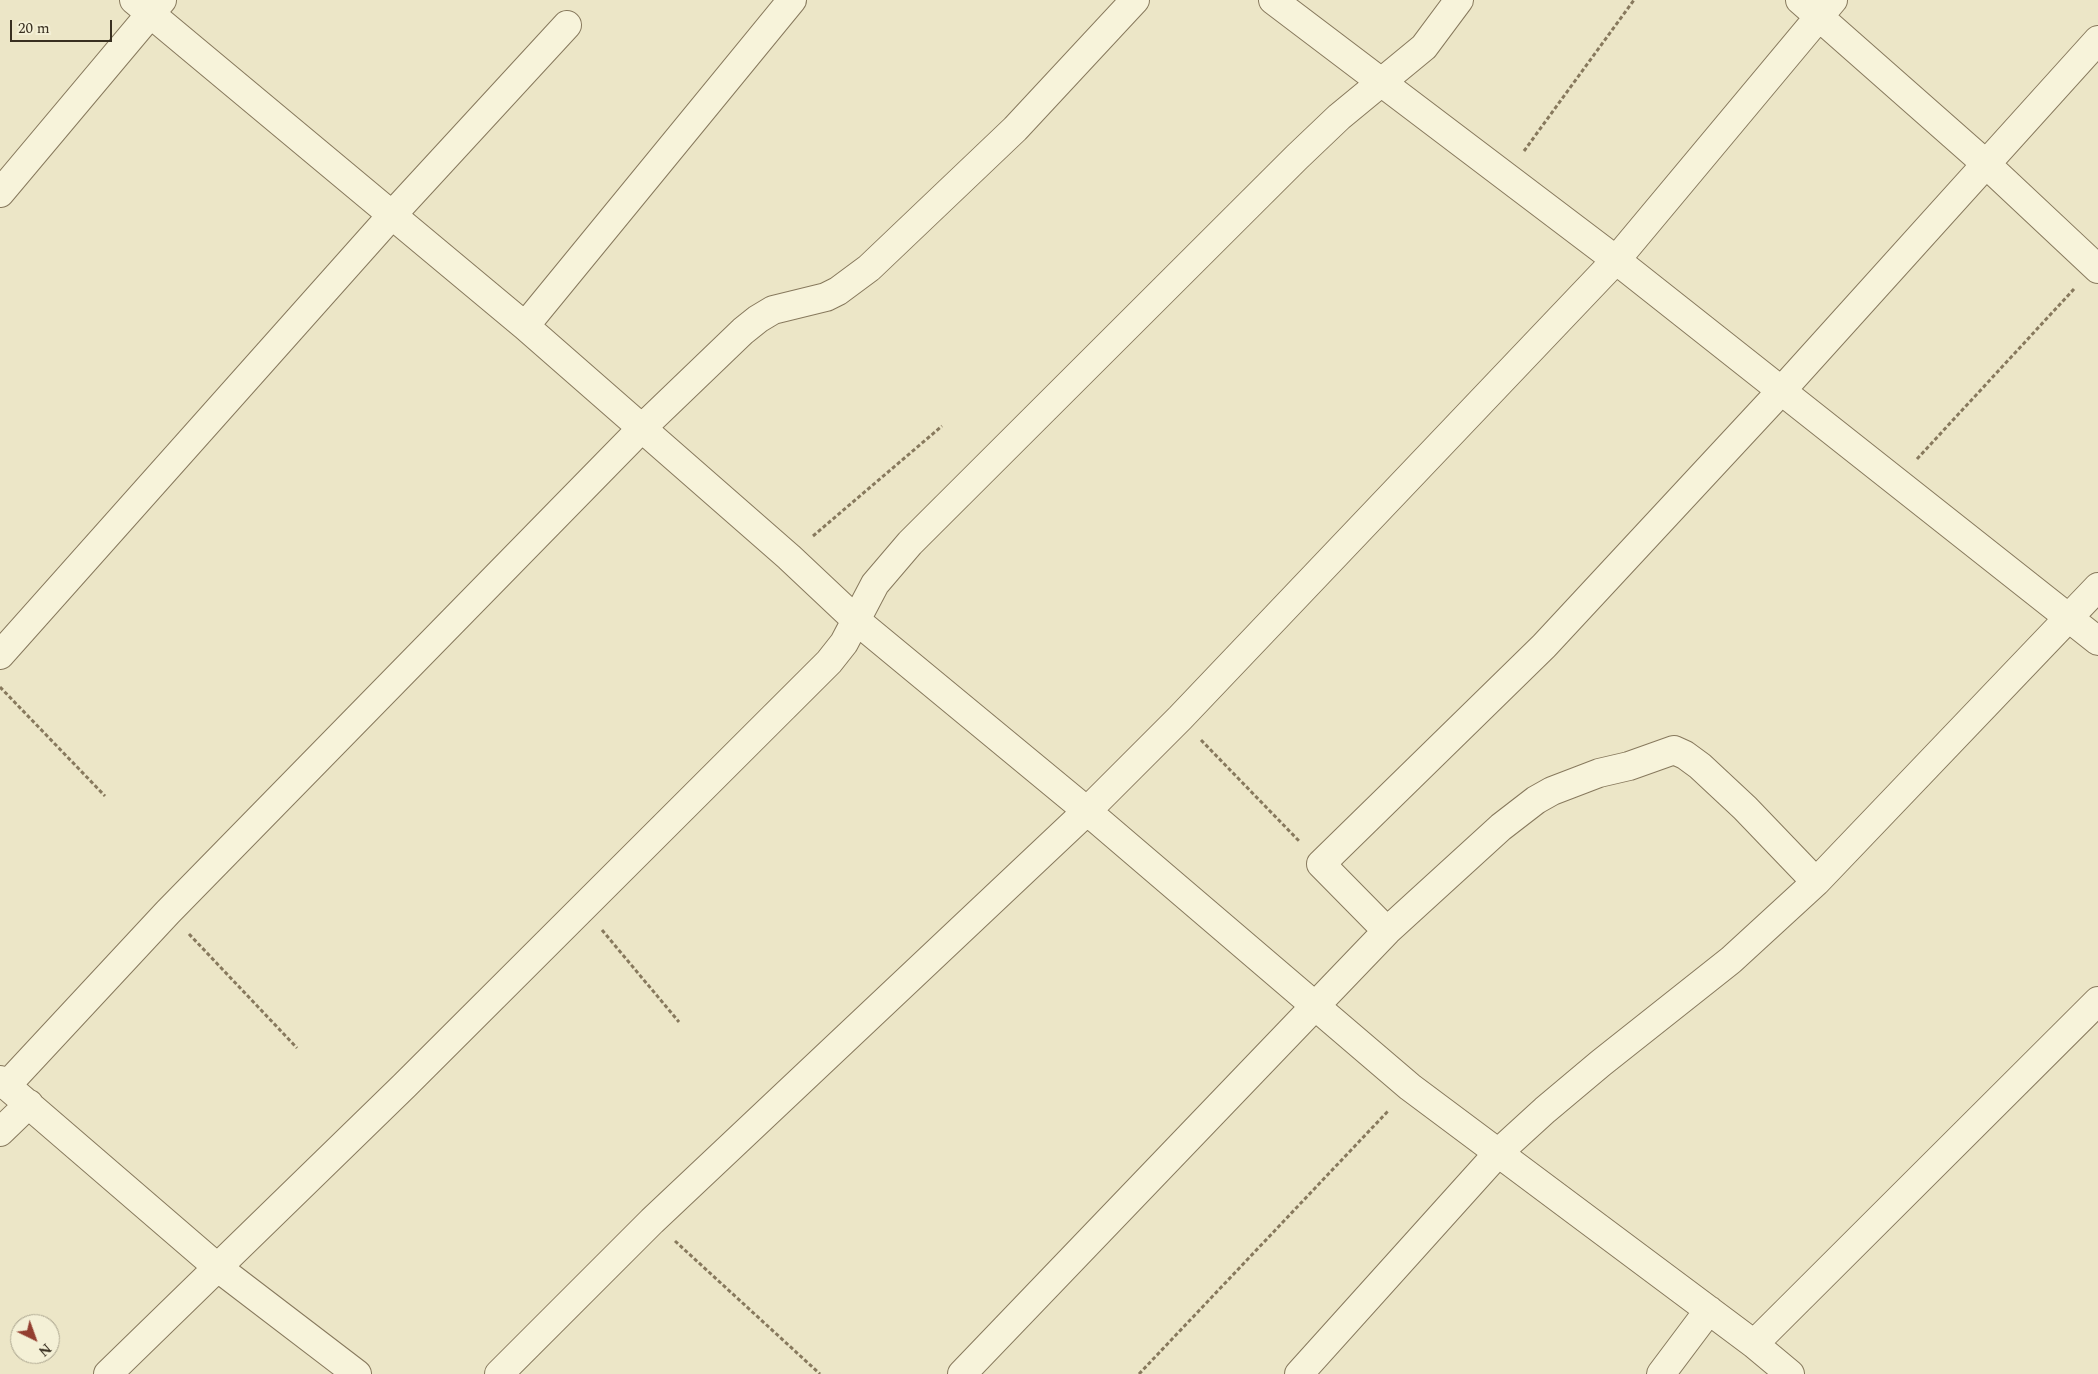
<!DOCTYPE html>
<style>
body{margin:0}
#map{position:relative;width:2098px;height:1374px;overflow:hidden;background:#ece6c7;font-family:Spectral,serif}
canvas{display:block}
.north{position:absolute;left:10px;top:1314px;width:50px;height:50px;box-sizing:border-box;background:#f4f0d6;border:1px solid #a9a38d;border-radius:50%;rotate:138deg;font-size:14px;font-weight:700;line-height:20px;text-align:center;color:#382f20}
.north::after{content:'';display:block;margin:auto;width:18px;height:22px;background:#933e30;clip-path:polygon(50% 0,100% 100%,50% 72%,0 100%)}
.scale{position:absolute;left:10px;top:20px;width:102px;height:22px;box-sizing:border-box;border:2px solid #382f20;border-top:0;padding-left:6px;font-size:15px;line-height:18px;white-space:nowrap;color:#382f20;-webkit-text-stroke:4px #f4f0d6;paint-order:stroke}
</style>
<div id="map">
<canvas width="2098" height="1374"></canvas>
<div class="north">N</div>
<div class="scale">20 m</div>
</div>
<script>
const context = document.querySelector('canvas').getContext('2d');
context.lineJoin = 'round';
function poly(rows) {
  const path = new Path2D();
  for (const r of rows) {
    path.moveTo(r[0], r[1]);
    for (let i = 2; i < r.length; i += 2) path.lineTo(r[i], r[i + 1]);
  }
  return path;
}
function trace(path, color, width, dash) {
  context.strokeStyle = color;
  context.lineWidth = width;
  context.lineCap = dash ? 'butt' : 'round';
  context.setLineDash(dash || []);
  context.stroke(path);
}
const street = poly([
 [134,0,525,326,789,557,857,621,1087,811,1410,1087,1754,1344,1790,1374],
 [1273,0,1616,260,2098,641],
 [1800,0,1986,164,2098,269],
 [0,193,162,0],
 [525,326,792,0],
 [0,655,392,215,567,25],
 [1387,931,1321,864,1544,646,1782,390,2098,40],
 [0,1080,217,1267,357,1374],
 [6,1086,168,912,642,428,743,331,758,319,773,310,826,297,838,291,869,268,1015,129,1135,0],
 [0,1132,29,1104],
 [1754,1344,2098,1001],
 [108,1374,404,1086,829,662,844,643,875,584,910,543,1297,157,1339,117,1424,47,1459,0],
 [499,1374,652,1221,1087,811,1180,718,1616,260,1833,0],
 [962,1374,1387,931,1501,827,1536,800,1552,791,1599,773,1629,766,1674,750,1685,755,1700,766,1745,808,1816,882],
 [1299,1374,1499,1152,1545,1110,1601,1063,1731,960,1816,882,2098,587],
 [1661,1374,1709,1310]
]);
trace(street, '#87795d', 30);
trace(poly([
 [1524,151,1634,0],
 [1917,459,2074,289],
 [813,536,942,426],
 [0,687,105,796],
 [1201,740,1300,842],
 [602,930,679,1022],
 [189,934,297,1048],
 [675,1241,820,1374],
 [1139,1374,1389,1110]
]), '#87795d', 3, [4, 2.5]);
trace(street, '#f7f3da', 28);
</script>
